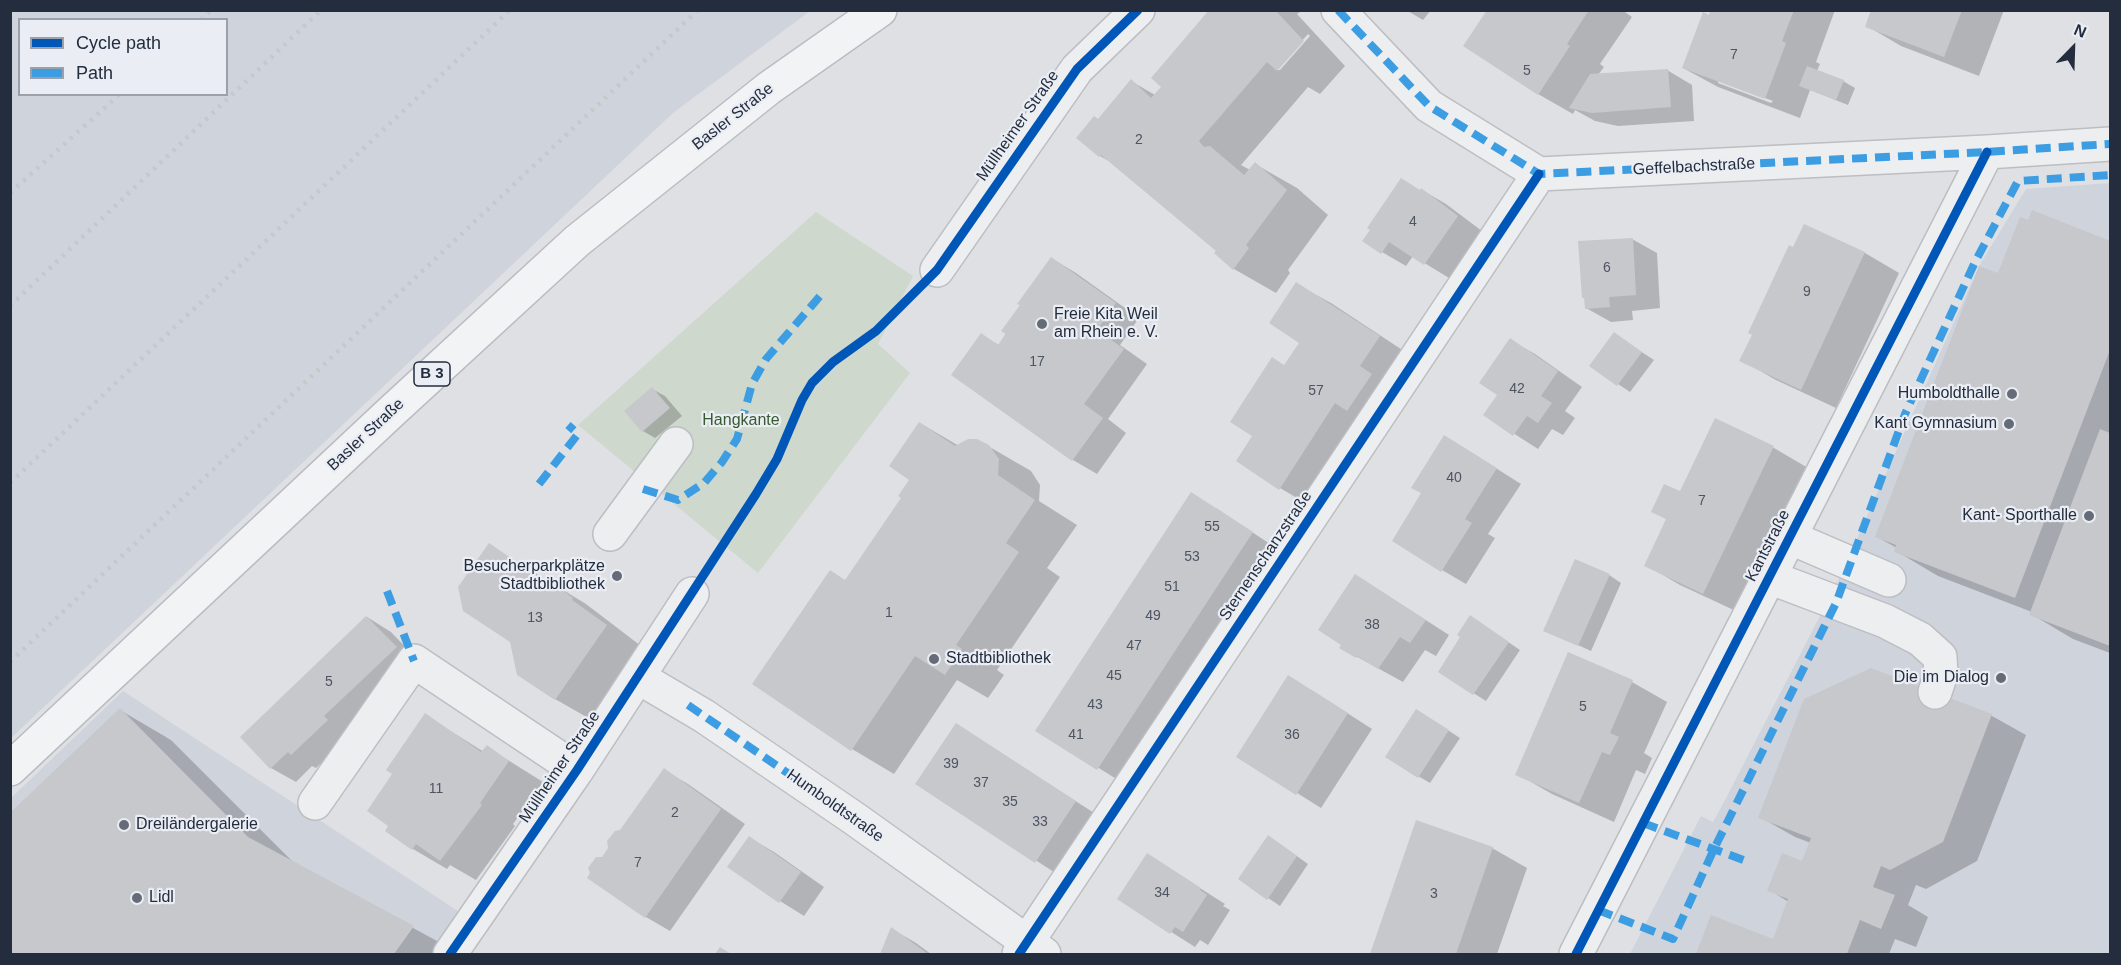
<!DOCTYPE html>
<meta charset="utf-8">
<style>
body{margin:0}
#map{position:relative;width:2121px;height:965px;overflow:hidden;background:#dee0e4;font-family:Arial,sans-serif}
canvas{display:block}
.frame{position:absolute;inset:0;border:12px solid #242d3e;pointer-events:none}
.legend{position:absolute;left:18px;top:18px;width:210px;height:78px;box-sizing:border-box;background:#eaeef4;border:2px solid #9ba1ab;margin:0;padding:8px 10px;list-style:none;font-size:18px;color:#242d3e}
.legend li{display:flex;align-items:center;gap:12px;height:30px}
.legend b{width:30px;border:2px solid #9ba1ab}
.north{position:absolute;left:2043px;top:18px;width:60px;height:60px;-webkit-text-stroke:4px #eaeef4;paint-order:stroke;rotate:23deg;font-size:16px;font-weight:700;line-height:24px;text-align:center;color:#242d3e}
.north::after{content:'';display:block;margin:auto;width:21px;height:27px;background:#242d3e;clip-path:polygon(50% 0,100% 100%,50% 72%,0 100%)}
</style>
<div id="map">
<canvas width="2121" height="965"></canvas>
<div class="frame"></div>
<ul class="legend">
<li><b style="height:8px;background:#0057b8"></b>Cycle path</li>
<li><b style="height:8px;background:#3c9de3"></b>Path</li>
</ul>
<div class="north">N</div>
</div>
<script>
const context = document.querySelector('canvas').getContext('2d');
context.lineJoin = 'round';
function fill(path, color) {
  context.fillStyle = color;
  context.fill(path, 'evenodd');
}
function poly(rows) {
  const path = new Path2D();
  for (const r of rows) {
    path.moveTo(r[0], r[1]);
    for (let i = 2; i < r.length; i += 2) path.lineTo(r[i], r[i + 1]);
  }
  return path;
}
function trace(path, color, width, dash) {
  context.strokeStyle = color;
  context.lineWidth = width;
  context.lineCap = dash ? 'butt' : 'round';
  context.setLineDash(dash || []);
  context.stroke(path);
}
function write(font, color, halo, rows, align = 'center') {
  context.font = font + ' Arial,sans-serif';
  context.lineWidth = 4.5;
  context.setLineDash([]);
  context.textBaseline = 'middle';
  context.strokeStyle = halo;
  context.fillStyle = color;
  for (const [text, x, y, turn = 0] of rows) {
    context.save();
    context.translate(x, y);
    context.rotate((+turn || 0) * Math.PI / 180);
    context.textAlign = isNaN(turn) ? turn : align;
    if (halo) context.strokeText(text, 0, 0);
    context.fillText(text, 0, 0);
    context.restore();
  }
}
fill(poly([
 [11,10,810,10,810,11,673,113,11,738],
 [20,20,226,20,226,94,20,94],
 [2110,183,2110,954,1630,954,1701,816,1713,822,1723,804,1837,583,1979,266,2026,189],
 [123,691,473,921,450,954,11,954,11,798]
]), '#cfd3db');
fill(poly([
 [816,212,913,276,878,344,910,373,758,573,578,425]
]), '#ced8cd');
fill(poly([
 [1211,10,1298,10,1300,12,1297,14,1345,66,1320,94,1308,87,1241,165,1250,170,1255,164,1297,188,1328,215,1288,270,1290,273,1276,293,1234,269,1218,251,1116,165,1100,156,1098,120,1131,81,1155,95,1163,87],
 [1308,34,1310,36,1280,70,1276,70],
 [1406,10,1431,10,1423,20],
 [1489,10,1622,10,1632,17,1600,64,1604,67,1598,75,1667,70,1692,85,1694,121,1618,126,1595,121,1575,110,1573,114,1538,94],
 [1712,10,1835,10,1816,62,1820,64,1817,71,1843,81,1855,88,1848,105,1810,90,1800,118,1718,87,1683,68],
 [1718,80,1773,101,1771,103,1718,83],
 [1873,10,2004,10,1979,76,1901,46,1867,26],
 [1422,190,1446,204,1482,231,1449,278,1413,256,1406,266,1382,252,1372,229],
 [2033,212,2110,242,2110,653,2073,639,2031,614,2032,612,1938,576,1896,551,1897,548,1877,537,1999,275],
 [1804,226,1865,253,1899,273,1836,408,1776,380,1741,360],
 [1632,239,1657,253,1660,308,1632,311,1633,320,1611,322,1586,308],
 [1051,258,1076,273,1139,318,1120,345,1147,364,1108,419,1126,433,1097,474,1073,460,953,375,981,335,999,345],
 [1296,284,1331,303,1413,357,1314,508,1280,488,1254,436,1285,366,1301,342],
 [1614,334,1654,360,1630,392,1591,366],
 [1510,340,1535,354,1582,387,1565,411,1575,418,1563,435,1552,429,1538,449,1485,415,1499,395],
 [652,389,665,396,682,416,655,438,643,431],
 [1716,420,1774,448,1808,468,1738,612,1680,585,1646,565,1668,520,1653,511,1680,493],
 [920,423,959,446,988,446,1031,471,1040,485,1039,501,1077,525,1047,568,1060,577,997,670,1004,675,988,698,957,680,894,774,852,749,846,582,903,498,911,479],
 [1469,451,1521,484,1488,534,1495,538,1466,584,1442,570],
 [1216,508,1276,548,1123,783,1037,730],
 [489,545,586,604,641,646,590,719,555,699],
 [1609,575,1621,583,1591,651,1545,630],
 [1379,590,1449,635,1436,656,1425,650,1403,682,1341,648],
 [367,617,391,632,420,662,351,735,316,768,312,766,296,782,271,768,242,737],
 [1471,617,1520,650,1486,701,1440,672,1462,637],
 [1569,654,1632,682,1667,702,1644,753,1652,758,1645,774,1636,770,1614,822,1552,794,1517,774],
 [1871,670,1992,716,2026,735,1977,861,1926,889,1916,885,1908,905,1928,917,1916,947,1895,939,1889,954,1698,954,1712,917,1774,941,1789,902,1769,890,1803,863,1811,843,1795,837,1760,817],
 [1313,691,1372,729,1321,808,1238,756],
 [120,710,171,740,295,864,461,954,10,954,10,815],
 [425,715,484,752,487,747,543,782,513,824,515,826,476,880,450,865,447,869,413,849,390,825,394,774],
 [1429,718,1460,738,1430,783,1418,776],
 [956,725,1099,816,1060,876,917,783],
 [664,770,688,784,745,824,670,931,646,917,589,877],
 [1417,822,1492,848,1527,868,1497,954,1371,954],
 [750,838,774,852,824,887,804,916,780,901],
 [1280,844,1308,864,1280,906,1240,879],
 [1148,855,1225,904,1223,906,1230,910,1208,945,1200,940,1195,947,1119,899],
 [892,929,916,943,931,954,882,954]
]), '#0003');
fill(poly([
 [1209,10,1275,10,1304,41,1277,71,1267,62,1199,141,1204,147,1210,146,1244,175,1255,162,1287,190,1246,245,1249,248,1233,270,1214,253,1216,251,1101,155,1099,157,1076,138,1094,116,1098,119,1131,79,1151,98,1161,87,1151,78],
 [1487,10,1589,10,1567,44,1570,46,1538,95,1463,46],
 [1710,10,1794,10,1782,41,1786,43,1765,99,1682,68,1703,12,1709,15],
 [1871,10,1962,10,1944,57,1865,27],
 [1807,66,1844,80,1836,100,1799,86],
 [1668,69,1671,107,1592,113,1569,108,1590,74],
 [1401,178,1420,190,1421,188,1458,216,1424,265,1389,242,1381,254,1362,241,1370,230,1367,228],
 [2032,210,2110,241,2110,350,2015,598,1894,552,1896,545,1875,537,1979,266,1998,273,2020,217,2028,220],
 [1804,224,1865,252,1801,390,1739,361,1752,335,1748,333,1789,245,1793,247],
 [1633,238,1636,295,1609,297,1610,307,1585,309,1584,298,1582,298,1578,241],
 [1051,257,1116,303,1097,330,1124,349,1084,404,1103,418,1072,461,951,375,981,333,998,345,1006,334,1001,331,1020,305,1017,304],
 [1296,282,1380,336,1360,366,1372,374,1347,411,1335,403,1279,490,1236,461,1252,436,1230,422,1272,357,1284,365,1299,343,1269,323],
 [1614,332,1642,352,1617,386,1589,366],
 [1510,338,1558,371,1541,396,1552,403,1538,423,1527,416,1513,436,1483,415,1497,395,1479,383],
 [652,387,670,408,642,432,624,411],
 [1715,418,1774,446,1703,594,1644,566,1666,519,1651,512,1664,484,1680,491],
 [919,422,955,446,968,439,977,439,989,445,999,459,998,475,1035,500,1006,543,1019,552,956,645,962,649,945,675,915,656,851,751,752,684,830,570,845,580,901,498,898,496,909,480,889,466],
 [2100,429,2110,433,2110,646,2029,615],
 [1444,435,1497,468,1465,519,1472,523,1441,572,1392,541,1421,493,1411,488],
 [1191,492,1253,532,1097,770,1035,731],
 [489,543,549,584,551,582,573,598,572,600,607,625,555,700,517,675,510,642,463,611,458,587],
 [1575,559,1610,574,1578,646,1543,631],
 [1355,574,1426,620,1410,643,1400,637,1378,669,1357,656,1356,658,1339,648,1341,645,1318,630],
 [1470,615,1509,642,1473,695,1438,672,1460,637,1457,635],
 [366,616,397,647,324,716,328,720,291,755,288,752,270,769,240,737],
 [1568,652,1633,680,1610,733,1619,737,1610,755,1602,752,1579,803,1515,775],
 [1871,668,1992,714,1943,842,1890,870,1881,866,1873,887,1895,895,1881,929,1860,920,1847,954,1696,954,1711,915,1773,939,1788,899,1767,891,1782,853,1802,861,1811,838,1758,818,1804,699],
 [1288,675,1348,713,1296,795,1236,757],
 [120,708,248,837,414,926,394,954,10,954,10,813],
 [1416,709,1449,730,1418,778,1385,757],
 [425,713,481,752,487,745,509,761,480,803,482,805,440,861,416,844,412,850,385,831,388,826,367,811,392,774,386,770],
 [956,723,1076,801,1035,863,915,784],
 [664,768,721,809,645,918,587,878,590,873,588,868,596,857,602,857,608,848,607,841,615,831,620,830],
 [1416,820,1493,847,1456,954,1370,954],
 [1268,835,1297,856,1267,900,1238,879],
 [749,836,801,872,779,903,727,867],
 [1147,853,1201,888,1200,890,1207,895,1183,932,1175,927,1170,934,1117,899],
 [891,927,928,954,880,954],
 [720,947,731,954,715,954]
]), '#c6c8cc');
const minor = poly([
 [1338,10,1429,106,1539,174,1987,152,2110,144],
 [937,270,1077,69,1138,10],
 [610,534,676,444],
 [1789,537,1889,580],
 [1769,577,1885,621,1920,639,1940,657,1941,674,1935,692],
 [638,677,704,716,855,819,1044,954],
 [315,803,414,661,577,770],
 [450,954,577,770,692,594],
 [1019,954,1539,174],
 [1576,954,1987,152]
]);
const major = poly([
 [10,769,391,412,577,241,769,88,880,10]
]);
trace(minor, '#bcbec2', 36);
trace(major, '#b9bdc2', 36);
trace(minor, '#edeef0', 33);
trace(major, '#f2f3f4', 33);
trace(poly([
 [201,20,211,10],
 [10,193,120,94],
 [10,306,321,10],
 [10,483,510,10],
 [10,662,698,10]
]), '#c6c8cb', 4.5, [3, 6]);
trace(poly([
 [1338,10,1429,106,1539,174,1987,152,2110,144],
 [539,484,578,434,568,425],
 [643,489,678,500,704,483,722,462,737,439,752,384,766,359,820,296],
 [387,591,414,661],
 [688,705,855,819],
 [1643,823,1746,861],
 [1598,910,1673,939,1714,849,1836,603,1905,414,1975,262,2018,181,2110,175]
]), '#3c9de3', 8, [15, 8]);
trace(poly([
 [450,954,577,770,756,494,777,459,802,400,812,383,833,362,876,331,937,270,1077,69,1138,10],
 [1019,954,1539,174],
 [1576,954,1987,152]
]), '#0057b8', 9);
for (const [x, y, r, color] of [
 [1042,324,6,"#656c78"],
 [2012,394,6,"#656c78"],
 [2009,424,6,"#656c78"],
 [2089,516,6,"#656c78"],
 [617,576,6,"#656c78"],
 [934,659,6,"#656c78"],
 [2001,678,6,"#656c78"],
 [124,825,6,"#656c78"],
 [137,898,6,"#656c78"]
]) {
  const dot = new Path2D();
  dot.arc(x, y, r, 0, 2 * Math.PI);
  context.fillStyle = color;
  context.fill(dot);
  trace(dot, '#eaeef4', 2);
}
write('14px', '#4d5462', null, [
 ["7",1734,55],
 ["5",1527,71],
 ["2",1139,140],
 ["4",1413,222],
 ["6",1607,268],
 ["9",1807,292],
 ["17",1037,362],
 ["42",1517,389],
 ["57",1316,391],
 ["40",1454,478],
 ["7",1702,501],
 ["55",1212,527],
 ["53",1192,557],
 ["51",1172,587],
 ["1",889,613],
 ["49",1153,616],
 ["13",535,618],
 ["38",1372,625],
 ["47",1134,646],
 ["45",1114,676],
 ["5",329,682],
 ["43",1095,705],
 ["5",1583,707],
 ["41",1076,735],
 ["36",1292,735],
 ["39",951,764],
 ["37",981,783],
 ["11",436,789],
 ["35",1010,802],
 ["2",675,813],
 ["33",1040,822],
 ["7",638,863],
 ["34",1162,893],
 ["3",1434,894]
]);
for (const [x, y, w] of [
 [432,374,36]
]) {
  const box = new Path2D();
  box.roundRect(x - w / 2, y - 12, w, 24, 4.5);
  context.fillStyle = '#eaeef4';
  context.fill(box);
  trace(box, '#242d3e', 1.5);
}
write('bold 15px', '#242d3e', null, [
 ["B 3",432,374]
]);
write('16px', '#242d3e', '#eaeef4', [
 ["Basler Straße",733,117,-38],
 ["Müllheimer Straße",1018,126,-55],
 ["Geffelbachstraße",1694,167,-3],
 ["Basler Straße",366,435,-43],
 ["Kantstraße",1768,546,-63],
 ["Sternenschanzstraße",1266,556,-56],
 ["Müllheimer Straße",560,767,-56],
 ["Humboldtstraße",835,806,35]
]);
write('16px', '#242d3e', '#eaeef4', [
 ["Freie Kita Weil",1054,315,"left"],
 ["am Rhein e. V.",1054,333,"left"],
 ["Humboldthalle",2000,394],
 ["Kant Gymnasium",1997,424],
 ["Kant- Sporthalle",2077,516],
 ["Besucherparkplätze",605,567],
 ["Stadtbibliothek",605,585],
 ["Stadtbibliothek",946,659,"left"],
 ["Die im Dialog",1989,678],
 ["Dreiländergalerie",136,825,"left"],
 ["Lidl",149,898,"left"]
], 'right');
write('16px', '#385a30', '#eaeef4', [
 ["Hangkante",741,421]
]);
</script>
